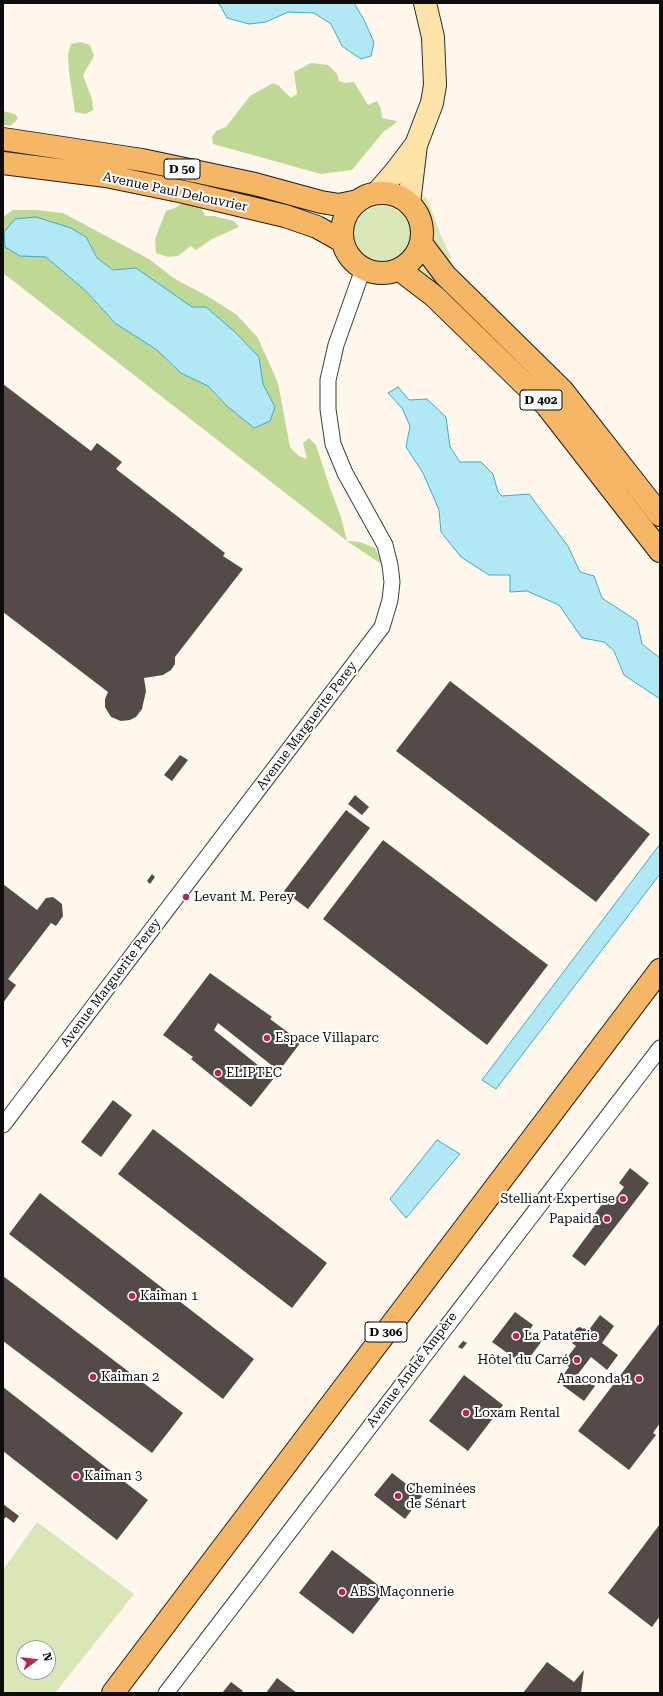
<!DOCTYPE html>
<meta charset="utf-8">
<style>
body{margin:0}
#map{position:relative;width:663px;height:1696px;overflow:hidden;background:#fff7eb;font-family:"Roboto Serif",serif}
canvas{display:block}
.frame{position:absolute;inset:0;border:4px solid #0c0c0c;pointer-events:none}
.north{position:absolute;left:16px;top:1640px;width:40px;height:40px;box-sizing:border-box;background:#fff;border:1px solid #9e9e9e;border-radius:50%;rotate:75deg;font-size:11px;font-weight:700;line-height:16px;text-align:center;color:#0c0c0c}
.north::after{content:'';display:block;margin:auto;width:14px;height:18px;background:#b8284b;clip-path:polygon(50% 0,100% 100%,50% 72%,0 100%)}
</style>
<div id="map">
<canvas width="663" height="1696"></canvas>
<div class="frame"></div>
<div class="north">N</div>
</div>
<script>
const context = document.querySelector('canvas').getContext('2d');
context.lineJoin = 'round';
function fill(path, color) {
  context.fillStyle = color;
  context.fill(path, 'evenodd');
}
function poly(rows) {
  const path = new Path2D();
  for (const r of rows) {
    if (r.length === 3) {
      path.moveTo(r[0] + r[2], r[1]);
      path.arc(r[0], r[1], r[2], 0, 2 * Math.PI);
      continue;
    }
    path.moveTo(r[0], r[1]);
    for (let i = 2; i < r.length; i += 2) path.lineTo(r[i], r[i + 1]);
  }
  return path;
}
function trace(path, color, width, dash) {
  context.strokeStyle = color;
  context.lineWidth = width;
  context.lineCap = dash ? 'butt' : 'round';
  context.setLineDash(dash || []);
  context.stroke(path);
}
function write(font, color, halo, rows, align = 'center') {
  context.font = font + ' "Roboto Serif",serif';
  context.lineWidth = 4;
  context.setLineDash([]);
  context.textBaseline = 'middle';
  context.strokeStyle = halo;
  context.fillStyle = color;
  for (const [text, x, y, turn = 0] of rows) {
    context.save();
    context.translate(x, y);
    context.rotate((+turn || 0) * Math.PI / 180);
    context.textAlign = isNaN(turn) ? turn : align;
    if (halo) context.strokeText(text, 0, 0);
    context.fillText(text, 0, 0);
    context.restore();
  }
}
fill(poly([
 [420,193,427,198,440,233,451,257,450,264,433,243,430,219,425,207,419,198],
 [382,235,29],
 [422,265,427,266,437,278,433,284,417,270],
 [37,1522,134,1594,55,1693,3,1693,3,1570],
 [24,1648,48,1648,48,1672,24,1672]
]), '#d9e7b6');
fill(poly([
 [80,42,90,45,94,56,83,75,92,99,93,110,86,114,75,112,69,72,68,54,71,44],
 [311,63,328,65,337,74,339,81,345,83,354,82,368,105,377,101,381,109,382,118,397,121,391,127,384,131,352,170,321,174,213,144,212,137,216,131,226,127,250,96,273,83,278,85,291,98,297,94,294,72],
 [3,111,15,114,18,118,15,122,10,126,3,125],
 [194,202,201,207,205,216,214,216,234,221,239,227,212,239,196,250,191,246,178,256,168,257,156,253,155,239,166,211,175,208,182,203],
 [13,210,36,210,63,213,149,259,175,279,209,297,237,315,258,338,278,383,290,447,299,456,307,459,303,443,309,438,316,445,330,488,341,517,347,541,360,542,375,548,383,565,347,541,3,273,3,217],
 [86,237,97,258,114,270,136,268,192,307,206,307,235,332,259,357,263,384,275,407,270,421,254,428,228,407,208,386,181,373,157,350,115,323,86,291,46,257]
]), '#c0d896');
const water = poly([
 [217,3,354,3,364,20,374,42,371,56,361,59,342,46,331,24,314,13,288,12,266,22,249,24,227,18,220,5,217,3],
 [36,217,71,228,86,237,97,258,113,270,136,268,192,307,206,307,235,332,259,357,263,384,275,407,270,421,254,428,228,407,208,386,181,373,157,350,115,323,86,291,46,257,20,256,5,247,4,232,15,219,36,217],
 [398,387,409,400,427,399,446,417,450,447,460,462,481,462,493,474,498,492,502,496,529,494,568,546,580,572,594,576,602,598,637,621,642,644,660,658,660,699,624,675,614,651,604,642,582,638,559,605,527,591,510,592,510,575,489,575,461,557,441,532,439,510,423,473,406,447,410,426,402,408,388,393,398,387],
 [660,844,660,874,496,1089,482,1080,660,844],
 [437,1140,460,1154,406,1218,390,1199,437,1140]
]);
fill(water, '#b1e8f4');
trace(water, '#3aacc9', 1);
fill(poly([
 [3,384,91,451,97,443,122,462,116,469,225,553,223,556,243,569,175,657,175,664,171,670,163,675,144,678,146,691,142,709,136,717,130,720,121,721,111,717,105,707,105,699,108,692,3,612],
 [450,681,650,834,596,902,396,751],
 [180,755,188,760,172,781,164,775],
 [355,795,369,807,362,815,348,804],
 [346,810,370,828,308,909,284,891],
 [383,840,548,965,487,1045,323,919],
 [152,874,155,877,150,884,147,881],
 [3,884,37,910,46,898,53,897,62,904,63,916,56,926,51,923,8,979,16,985,3,1003],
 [210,973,272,1017,270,1019,301,1042,279,1071,218,1023,214,1030,274,1078,251,1107,191,1059,193,1057,163,1035],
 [113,1100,132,1115,101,1157,81,1142],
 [153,1129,327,1263,292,1308,118,1174],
 [630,1168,649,1183,585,1266,572,1256,595,1225,591,1222,596,1216,594,1215,606,1199,612,1203,624,1187,619,1183],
 [40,1193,254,1359,223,1399,9,1234],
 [3,1276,183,1413,152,1453,3,1341],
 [515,1312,533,1325,529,1331,542,1341,524,1365,492,1342],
 [600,1315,614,1326,602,1343,618,1355,607,1370,591,1357,578,1374,595,1386,584,1401,558,1382,569,1367,563,1363,576,1346,572,1343,573,1342,570,1338,577,1328,580,1327,583,1329,584,1328,588,1331],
 [660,1323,660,1423,653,1433,656,1435,629,1470,578,1431],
 [463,1341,467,1343,462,1349,458,1347],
 [464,1375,503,1405,468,1451,429,1421],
 [3,1387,148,1500,117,1540,3,1451],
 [392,1473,422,1496,405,1519,374,1495],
 [3,1504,19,1516,14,1523,6,1517,3,1520],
 [660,1524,660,1616,652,1627,608,1593],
 [332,1550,386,1591,353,1634,299,1593],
 [547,1662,574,1682,584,1670,581,1693,523,1693],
 [277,1678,297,1693,266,1693],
 [231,1682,243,1691,241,1693,222,1693]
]), '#544b49');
const street = poly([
 [3,1125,382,627,390,600,392,582,390,565,385,545,345,473,333,444,328,409,328,380,336,345,363,269],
 [166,1693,660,1048]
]);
const secondary = poly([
 [377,193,396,171,415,146],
 [409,203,416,145,432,103,435,85,433,37,425,3]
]);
const primary = poly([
 [3,139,142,160,255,184,321,202,339,205,358,201],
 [3,163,106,176,184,192,285,216,317,227,342,241],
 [382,233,40],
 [421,243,445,275,562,390,660,515],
 [400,270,434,296,547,406,660,551],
 [113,1693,660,970]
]);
trace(street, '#3f3f3f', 17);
trace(secondary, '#2e2e2e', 24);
trace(primary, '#1d1d1d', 24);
trace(street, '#fff', 15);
trace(secondary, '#fde3a8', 22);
trace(primary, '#f5b665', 22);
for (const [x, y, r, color] of [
 [186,897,4,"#b8284b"],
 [267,1038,4,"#b8284b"],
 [218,1073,4,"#b8284b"],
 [623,1199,4,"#b8284b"],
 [607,1219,4,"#b8284b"],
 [132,1296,4,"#b8284b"],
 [516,1336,4,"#b8284b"],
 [577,1360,4,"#b8284b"],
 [93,1377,4,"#b8284b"],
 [639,1379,4,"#b8284b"],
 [466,1413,4,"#b8284b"],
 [76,1476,4,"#b8284b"],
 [398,1496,4,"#b8284b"],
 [342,1592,4,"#b8284b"]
]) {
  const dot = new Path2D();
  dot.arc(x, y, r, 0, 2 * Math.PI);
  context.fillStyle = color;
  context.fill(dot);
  trace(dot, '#fff', 1.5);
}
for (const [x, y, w] of [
 [182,169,36],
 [541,400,42],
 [386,1332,42]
]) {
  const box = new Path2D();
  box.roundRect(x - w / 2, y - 10, w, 20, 3);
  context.fillStyle = '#fff';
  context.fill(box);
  trace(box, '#0c0c0c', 1);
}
write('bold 12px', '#0c0c0c', null, [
 ["D 50",182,169],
 ["D 402",541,400],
 ["D 306",386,1332]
]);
write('13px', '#0c0c0c', '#fff', [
 ["Avenue Paul Delouvrier",175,192,12],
 ["Avenue Marguerite Perey",307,726,-53],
 ["Avenue Marguerite Perey",111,983,-53],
 ["Avenue André Ampère",412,1370,-53]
]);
write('13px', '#0c0c0c', '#fff', [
 ["Levant M. Perey",194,897],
 ["Espace Villaparc",275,1038],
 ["ELIPTEC",226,1073],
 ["Stelliant Expertise",615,1199,"right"],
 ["Papaida",599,1219,"right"],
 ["Kaiman 1",140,1296],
 ["La Pataterie",524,1336],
 ["Hôtel du Carré",569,1360,"right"],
 ["Kaiman 2",101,1377],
 ["Anaconda 1",631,1379,"right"],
 ["Loxam Rental",474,1413],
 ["Kaiman 3",84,1476],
 ["Cheminées",406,1489],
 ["de Sénart",406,1504],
 ["ABS Maçonnerie",350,1592]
], 'left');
</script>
